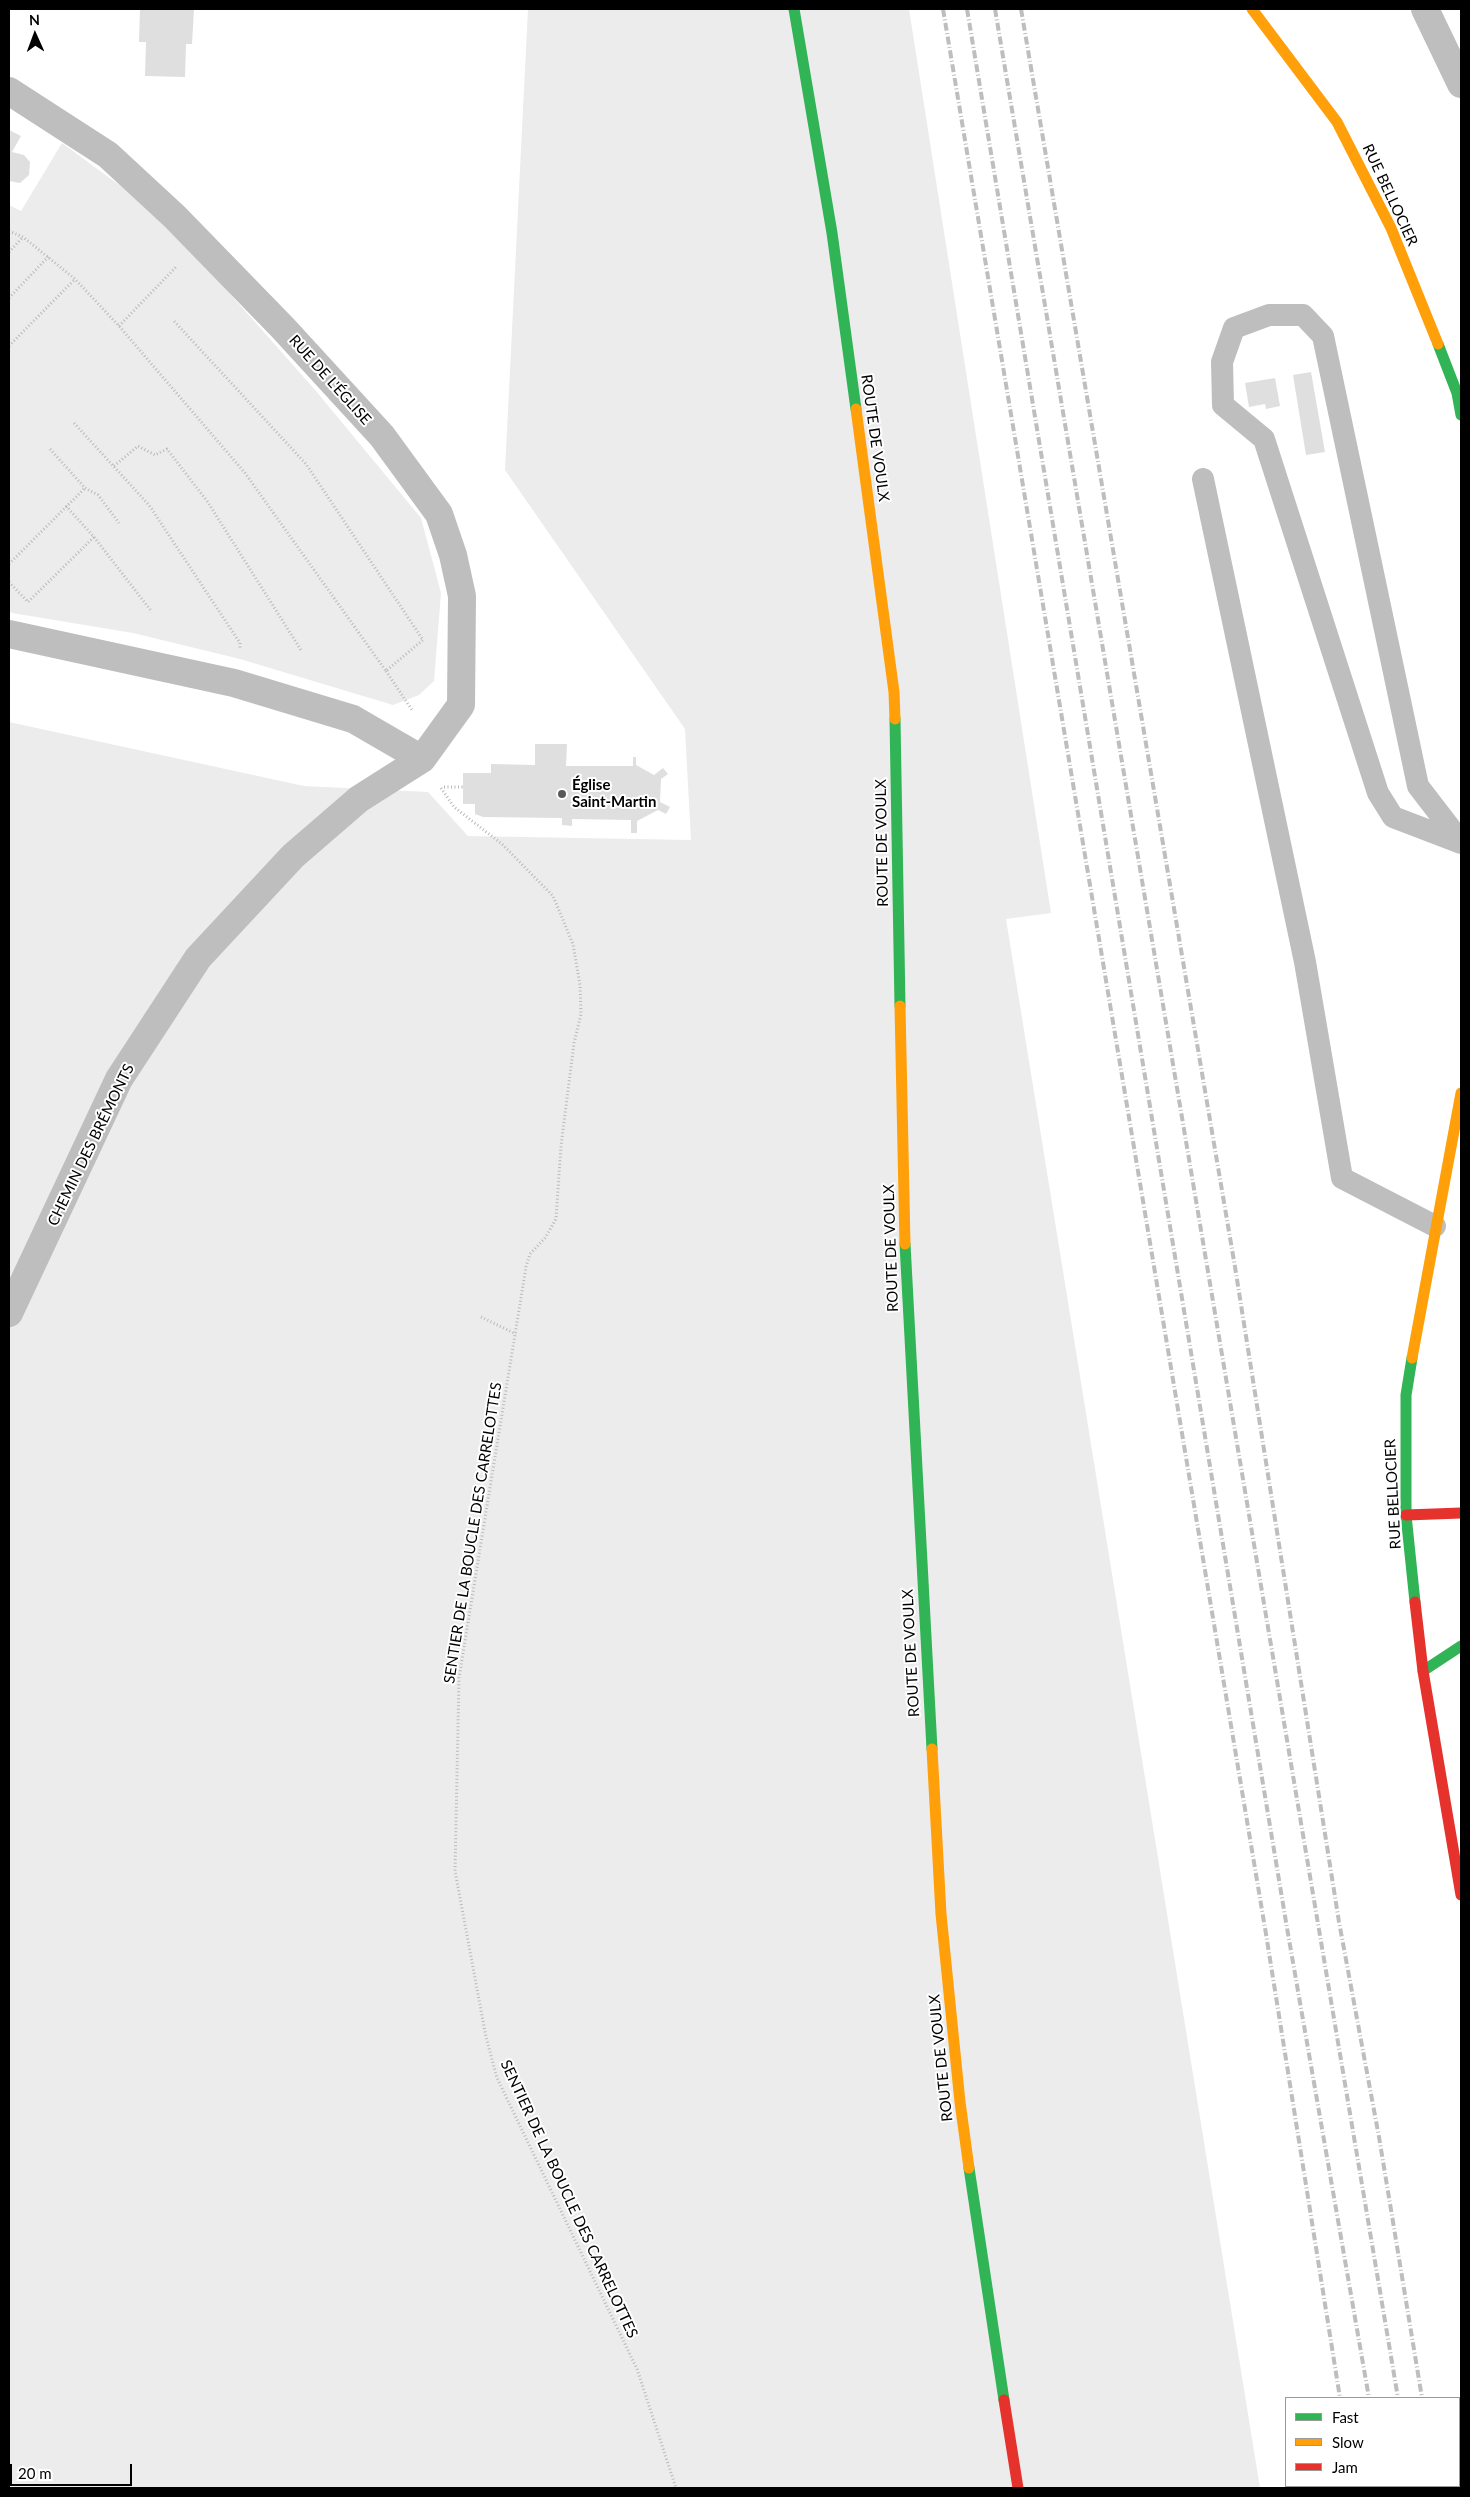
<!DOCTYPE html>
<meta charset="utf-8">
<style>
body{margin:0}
#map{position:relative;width:1470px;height:2497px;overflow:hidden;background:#fff;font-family:Lato,sans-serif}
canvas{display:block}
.frame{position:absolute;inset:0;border:10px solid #000;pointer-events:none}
.legend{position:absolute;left:1285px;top:2397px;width:175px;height:90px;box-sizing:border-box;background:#fff;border:1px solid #999;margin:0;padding:6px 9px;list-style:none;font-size:15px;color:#000}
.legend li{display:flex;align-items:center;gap:10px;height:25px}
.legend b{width:25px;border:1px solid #999}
.north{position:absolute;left:10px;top:10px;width:50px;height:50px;-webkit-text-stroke:4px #fff;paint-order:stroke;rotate:358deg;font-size:14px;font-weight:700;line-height:20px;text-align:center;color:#000}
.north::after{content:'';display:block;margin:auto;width:18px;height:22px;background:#000;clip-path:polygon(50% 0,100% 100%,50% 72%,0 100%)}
.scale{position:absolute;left:10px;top:2464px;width:122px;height:22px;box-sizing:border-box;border:2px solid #000;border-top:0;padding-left:6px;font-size:15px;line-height:18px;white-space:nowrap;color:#000;-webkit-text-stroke:4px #fff;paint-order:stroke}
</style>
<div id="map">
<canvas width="1470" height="2497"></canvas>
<div class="frame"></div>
<ul class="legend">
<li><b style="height:6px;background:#30b455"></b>Fast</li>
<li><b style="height:6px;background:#ff9f0a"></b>Slow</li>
<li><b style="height:6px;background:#e5322d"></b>Jam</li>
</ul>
<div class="north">N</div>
<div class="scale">20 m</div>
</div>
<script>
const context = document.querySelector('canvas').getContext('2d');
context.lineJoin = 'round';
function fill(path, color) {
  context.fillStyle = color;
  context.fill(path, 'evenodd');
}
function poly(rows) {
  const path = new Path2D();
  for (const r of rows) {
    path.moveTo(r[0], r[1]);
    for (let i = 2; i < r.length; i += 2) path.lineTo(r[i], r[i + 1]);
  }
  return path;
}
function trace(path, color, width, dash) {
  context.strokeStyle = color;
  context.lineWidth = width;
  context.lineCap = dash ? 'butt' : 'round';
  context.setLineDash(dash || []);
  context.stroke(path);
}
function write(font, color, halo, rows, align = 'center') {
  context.font = font + ' Lato,sans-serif';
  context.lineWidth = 4;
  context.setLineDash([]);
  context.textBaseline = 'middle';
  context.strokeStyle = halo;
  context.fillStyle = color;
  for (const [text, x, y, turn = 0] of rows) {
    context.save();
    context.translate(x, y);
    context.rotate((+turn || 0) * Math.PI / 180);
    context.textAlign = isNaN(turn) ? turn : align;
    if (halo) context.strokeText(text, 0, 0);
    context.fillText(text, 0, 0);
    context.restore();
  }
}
fill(poly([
 [528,9,909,9,1051,913,1006,919,1260,2488,9,2488,9,722,304,786,428,792,468,836,691,840,685,729,505,470],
 [62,143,122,187,194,253,316,391,421,518,441,593,434,681,419,695,393,705,240,659,133,633,12,613,9,611,9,205,21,211]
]), '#ececec');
fill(poly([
 [140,9,194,9,192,44,186,44,185,77,145,76,146,42,139,42],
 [9,130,21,136,12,152,24,155,30,162,29,175,20,183,9,181],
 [1311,372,1325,452,1306,455,1293,375],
 [1275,378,1280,406,1266,409,1265,404,1249,407,1245,383],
 [535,744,567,744,566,766,633,766,633,757,636,757,636,765,654,775,663,768,668,774,661,779,660,802,670,807,666,814,658,810,637,821,637,833,631,833,631,820,572,819,572,826,562,825,562,818,483,817,475,814,475,804,463,804,463,773,491,773,491,764,535,765]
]), '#dfdfdf');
trace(poly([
 [9,231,23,237,75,279,119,326,245,473,386,671,423,640,306,464,174,321],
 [9,252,23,237],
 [9,298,49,256],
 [119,326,176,267],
 [9,346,75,279],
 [74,423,149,505,240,643,240,648],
 [50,449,85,488,98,495,119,523],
 [114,466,138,446,155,455,167,449,207,501,301,650],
 [66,506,94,537,152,612],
 [9,564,85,488],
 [9,582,28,602,94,537],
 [386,671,412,710],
 [444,787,463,787],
 [441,788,454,807,502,844,553,896,573,944,580,985,581,1014,574,1043,561,1146,556,1219,545,1238,530,1254,526,1267,459,1678,455,1871,486,2037,497,2078,637,2369,676,2488],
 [481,1317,516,1334]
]), '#b9b9b9', 3, [1, 2.5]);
trace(poly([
 [1203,479,1305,962,1342,1178,1435,1226],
 [1461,842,1418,786,1323,336,1303,315,1269,315,1234,328,1222,362,1223,405,1264,439,1378,793,1393,817,1461,843]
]), '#bebebe', 22);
trace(poly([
 [1425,9,1461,84],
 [9,91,108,155,175,217,283,328,382,436,439,514,453,555,462,596,461,705,422,759,359,799,293,856,198,958,119,1079,9,1313],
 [9,634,234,683,353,719,422,759]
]), '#bebebe', 28);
trace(poly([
 [794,9,832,233,856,409],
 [1438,344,1457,393,1461,415],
 [895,719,900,1006],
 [905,1244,932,1749],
 [1412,1358,1406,1395,1406,1515,1415,1602],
 [1423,1671,1461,1646],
 [969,2168,1004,2400]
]), '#30b455', 11);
trace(poly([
 [1252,9,1337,122,1391,228,1438,344],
 [856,409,894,692,895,719],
 [900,1006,905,1244],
 [1412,1358,1461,1093],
 [932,1749,941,1914,960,2102,969,2168]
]), '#ff9f0a', 11);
trace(poly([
 [1406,1515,1461,1513],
 [1415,1602,1423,1671,1461,1895],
 [1004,2400,1018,2488]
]), '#e5322d', 11);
trace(poly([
 [943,9,1266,1934,1340,2398],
 [967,9,1287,1928,1369,2398],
 [995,9,1398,2398],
 [1021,9,1235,1267,1339,1922,1379,2137,1422,2398],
 [1354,2486,1355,2488],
 [1384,2486,1384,2488],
 [1413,2486,1413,2488],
 [1436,2486,1437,2488]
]), '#bebebe', 4, [8, 2.5, 1, 2.5]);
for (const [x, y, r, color] of [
 [562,794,5,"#595959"]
]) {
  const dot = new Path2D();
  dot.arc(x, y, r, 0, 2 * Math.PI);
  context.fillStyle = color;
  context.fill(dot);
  trace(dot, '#fff', 2);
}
write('15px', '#000', '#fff', [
 ["RUE BELLOCIER",1390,195,65],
 ["RUE DE L'ÉGLISE",330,380,48],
 ["ROUTE DE VOULX",875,438,82],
 ["ROUTE DE VOULX",882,843,-91],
 ["CHEMIN DES BRÉMONTS",91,1145,-64],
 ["ROUTE DE VOULX",891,1248,-92],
 ["RUE BELLOCIER",1393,1494,-93],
 ["SENTIER DE LA BOUCLE DES CARRELOTTES",473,1533,-81],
 ["ROUTE DE VOULX",911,1653,-93],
 ["ROUTE DE VOULX",941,2058,-96],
 ["SENTIER DE LA BOUCLE DES CARRELOTTES",569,2199,65]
]);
write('bold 15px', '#000', '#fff', [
 ["Église",572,785],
 ["Saint-Martin",572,802]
], 'left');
</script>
